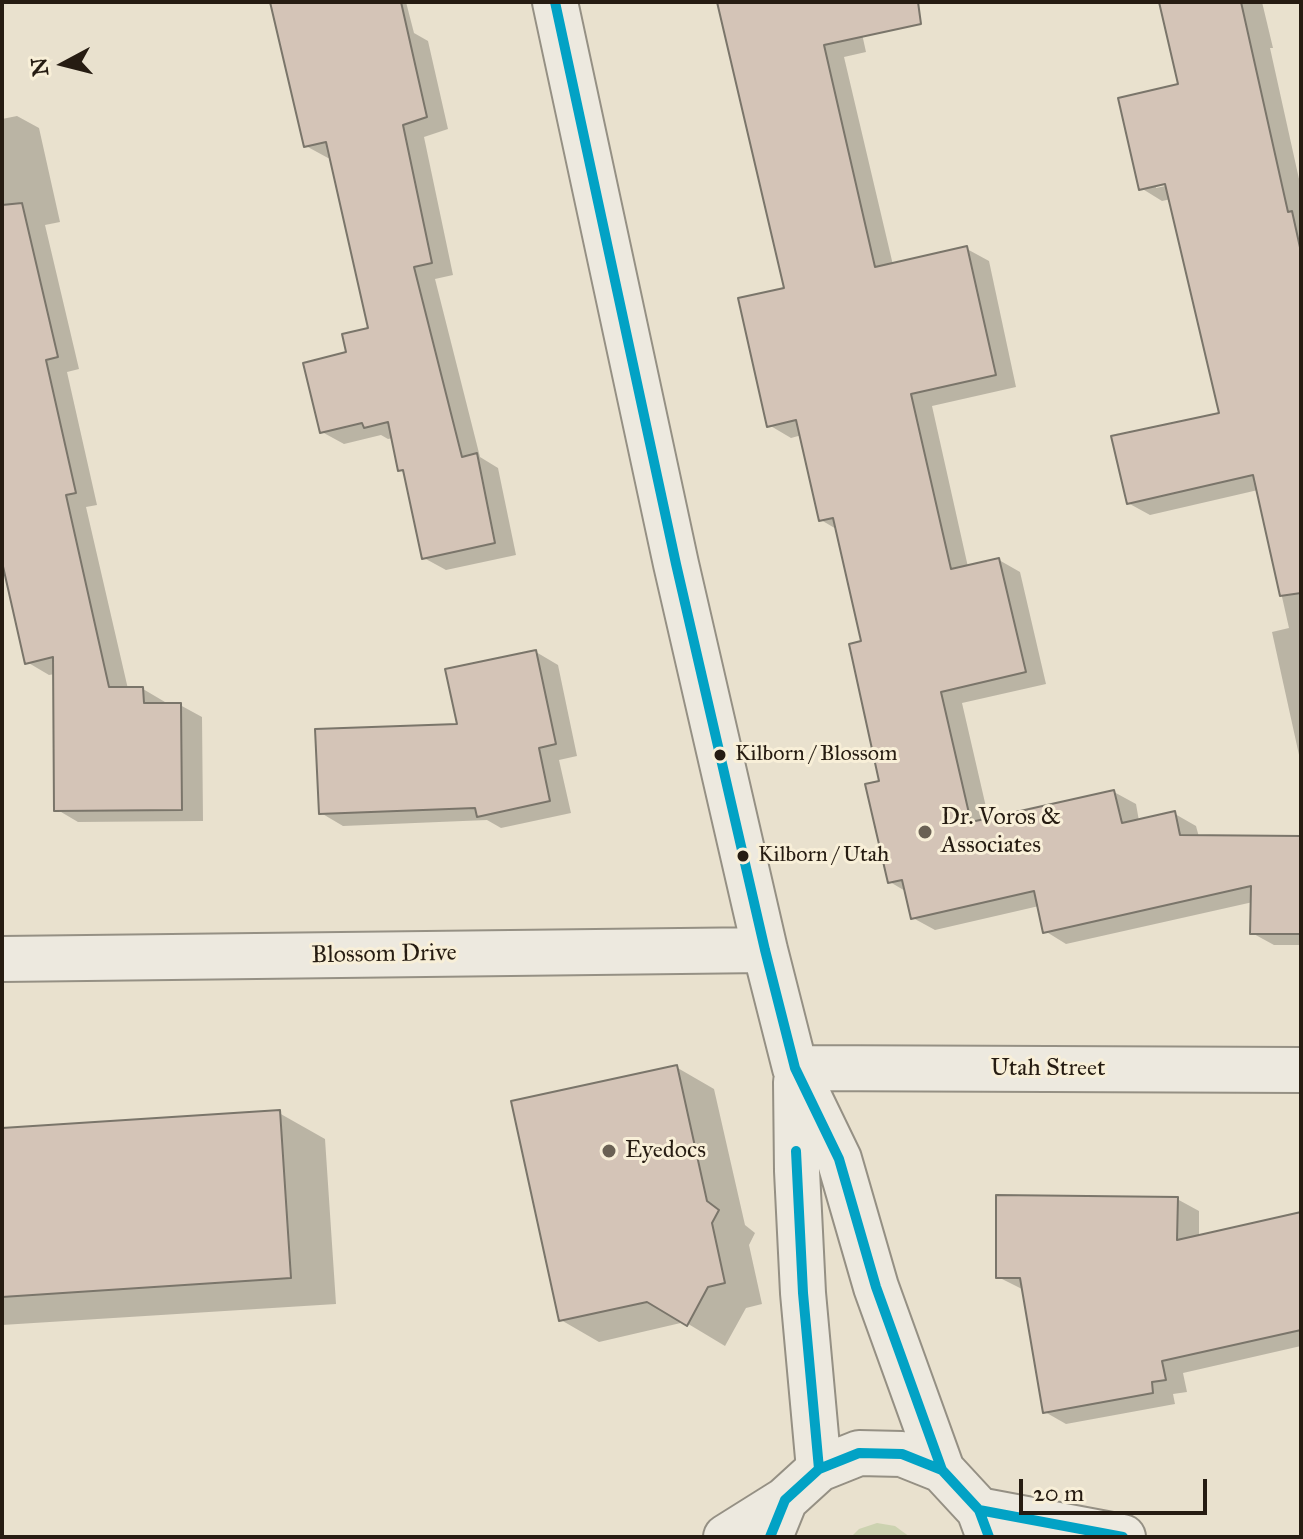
<!DOCTYPE html>
<style>
body{margin:0}
#map{position:relative;width:1303px;height:1539px;overflow:hidden;background:#e9e1ce;font-family:"IM FELL Great Primer",serif}
canvas{display:block}
.frame{position:absolute;inset:0;border:4px solid #261c12;pointer-events:none}
.north{position:absolute;left:24px;top:24px;width:80px;height:80px;-webkit-text-stroke:6px #f8efd8;paint-order:stroke;rotate:263deg;font-size:22px;font-weight:700;line-height:32px;text-align:center;color:#261c12}
.north::after{content:'';display:block;margin:auto;width:28px;height:36px;background:#261c12;clip-path:polygon(50% 0,100% 100%,50% 72%,0 100%)}
.scale{position:absolute;left:1019px;top:1479px;width:188px;height:36px;box-sizing:border-box;border:4px solid #261c12;border-top:0;padding-left:10px;font-size:24px;line-height:28px;white-space:nowrap;color:#261c12;-webkit-text-stroke:6px #f8efd8;paint-order:stroke}
</style>
<div id="map">
<canvas width="1303" height="1539"></canvas>
<div class="frame"></div>
<div class="north">N</div>
<div class="scale">20 m</div>
</div>
<script>
const context = document.querySelector('canvas').getContext('2d');
context.lineJoin = 'round';
function fill(path, color) {
  context.fillStyle = color;
  context.fill(path, 'evenodd');
}
function poly(rows) {
  const path = new Path2D();
  for (const r of rows) {
    path.moveTo(r[0], r[1]);
    for (let i = 2; i < r.length; i += 2) path.lineTo(r[i], r[i + 1]);
  }
  return path;
}
function trace(path, color, width, dash) {
  context.strokeStyle = color;
  context.lineWidth = width;
  context.lineCap = dash ? 'butt' : 'round';
  context.setLineDash(dash || []);
  context.stroke(path);
}
function write(font, color, halo, rows, align = 'center') {
  context.font = font + ' "IM FELL Great Primer",serif';
  context.lineWidth = 6;
  context.setLineDash([]);
  context.textBaseline = 'middle';
  context.strokeStyle = halo;
  context.fillStyle = color;
  for (const [text, x, y, turn = 0] of rows) {
    context.save();
    context.translate(x, y);
    context.rotate((+turn || 0) * Math.PI / 180);
    context.textAlign = isNaN(turn) ? turn : align;
    if (halo) context.strokeText(text, 0, 0);
    context.fillText(text, 0, 0);
    context.restore();
  }
}
fill(poly([
 [877,1523,895,1526,910,1537,851,1537,859,1529]
]), '#ccd2b0');
fill(poly([
 [272,2,406,2,414,33,428,41,448,129,424,137,453,275,435,279,480,457,498,468,516,555,446,570,424,558,406,474,400,470,393,438,388,439,381,435,344,444,322,432,349,354,371,329,332,157,328,158,306,146],
 [720,2,855,2,866,52,844,57,893,265,967,249,989,261,1016,387,932,406,968,567,999,560,1020,572,1046,684,962,703,989,820,1114,792,1136,804,1139,821,1175,814,1196,826,1199,837,1301,838,1301,945,1274,945,1252,933,1253,902,1066,944,1045,931,1039,906,935,930,913,918,907,892,890,882,882,782,864,642,838,530,821,520,802,435,791,438,769,425,786,290],
 [1160,2,1262,2,1273,48,1270,48,1301,188,1301,764,1272,632,1289,628,1258,490,1150,515,1128,503,1222,415,1171,199,1162,201,1141,188,1180,86],
 [1156,184,1175,184,1156,188],
 [17,116,39,128,60,222,45,225,79,369,67,372,97,505,86,507,128,689,143,689,165,702,165,705,180,705,202,717,203,821,78,822,56,809,55,674,49,675,27,662,2,550,2,119],
 [536,652,558,665,577,756,559,760,571,813,501,828,487,820,343,826,321,813,460,726],
 [676,1067,714,1089,745,1225,755,1233,749,1245,762,1304,746,1308,725,1346,685,1322,599,1342,561,1320],
 [279,1113,325,1139,336,1304,2,1325,2,1130],
 [1177,1199,1199,1211,1199,1237,1301,1214,1301,1346,1183,1373,1187,1392,1173,1394,1175,1404,1066,1424,1045,1412,1024,1290,998,1277]
]), '#0003');
const building = poly([
 [270,2,401,2,427,117,403,125,432,263,414,267,462,457,477,453,495,543,422,559,403,470,398,471,388,422,364,428,362,423,320,433,303,363,346,352,342,334,368,328,326,142,304,147,270,2],
 [717,2,918,2,921,24,824,45,875,267,967,246,996,375,911,394,951,569,999,558,1026,672,941,692,971,822,1114,790,1122,823,1175,811,1180,835,1301,836,1301,934,1250,934,1251,886,1043,933,1034,891,911,919,902,880,888,883,865,784,879,781,849,644,861,641,833,518,819,521,796,420,767,427,738,298,784,288,717,2],
 [1159,2,1241,2,1288,212,1292,211,1301,252,1301,593,1280,596,1253,475,1127,504,1111,436,1219,413,1165,184,1139,190,1118,98,1178,84,1159,2],
 [22,203,58,357,46,360,76,493,66,495,109,687,143,687,144,703,181,703,182,810,54,811,53,657,25,664,2,562,2,205,22,203],
 [536,650,556,744,539,748,550,801,477,817,475,808,319,814,315,729,457,724,445,669,536,650],
 [677,1065,707,1201,719,1210,712,1223,725,1283,708,1287,687,1326,647,1302,559,1321,511,1101,677,1065],
 [280,1110,291,1278,2,1297,2,1128,280,1110],
 [996,1195,1178,1197,1177,1240,1301,1212,1301,1330,1162,1361,1166,1380,1152,1382,1153,1393,1043,1413,1020,1278,996,1278,996,1195]
]);
fill(building, '#d4c4b7');
trace(building, '#7a756a', 2);
const minor = poly([
 [555,2,676,564,765,950,795,1068,839,1159,876,1287,942,1470],
 [2,959,765,950],
 [795,1068,1301,1070],
 [796,1082,797,1171,803,1293,819,1469],
 [979,1510,1123,1537],
 [726,1537,785,1500],
 [770,1537,785,1500,819,1469,859,1453,902,1454,942,1470,979,1510,989,1537]
]);
trace(minor, '#959084', 48);
trace(minor, '#ede9df', 44);
trace(poly([
 [555,2,676,564,765,950,795,1068,839,1159,876,1287,942,1470],
 [796,1151,803,1293,819,1469],
 [979,1510,1123,1537],
 [770,1537,785,1500,819,1469,859,1453,902,1454,942,1470,979,1510,989,1537]
]), '#02a2c5', 10);
for (const [x, y, r, color] of [
 [720,755,7,"#261c12"],
 [925,832,8,"#6a6154"],
 [743,856,7,"#261c12"],
 [609,1151,8,"#6a6154"]
]) {
  const dot = new Path2D();
  dot.arc(x, y, r, 0, 2 * Math.PI);
  context.fillStyle = color;
  context.fill(dot);
  trace(dot, '#f8efd8', 3);
}
write('22px', '#261c12', '#f8efd8', [
 ["Kilborn / Blossom",735,755],
 ["Kilborn / Utah",758,856]
], 'left');
write('24px', '#261c12', '#f8efd8', [
 ["Dr. Voros &",941,818],
 ["Associates",941,846],
 ["Eyedocs",625,1151]
], 'left');
write('24px', '#261c12', '#f8efd8', [
 ["Blossom Drive",384,955,-1],
 ["Utah Street",1048,1069]
]);
</script>
